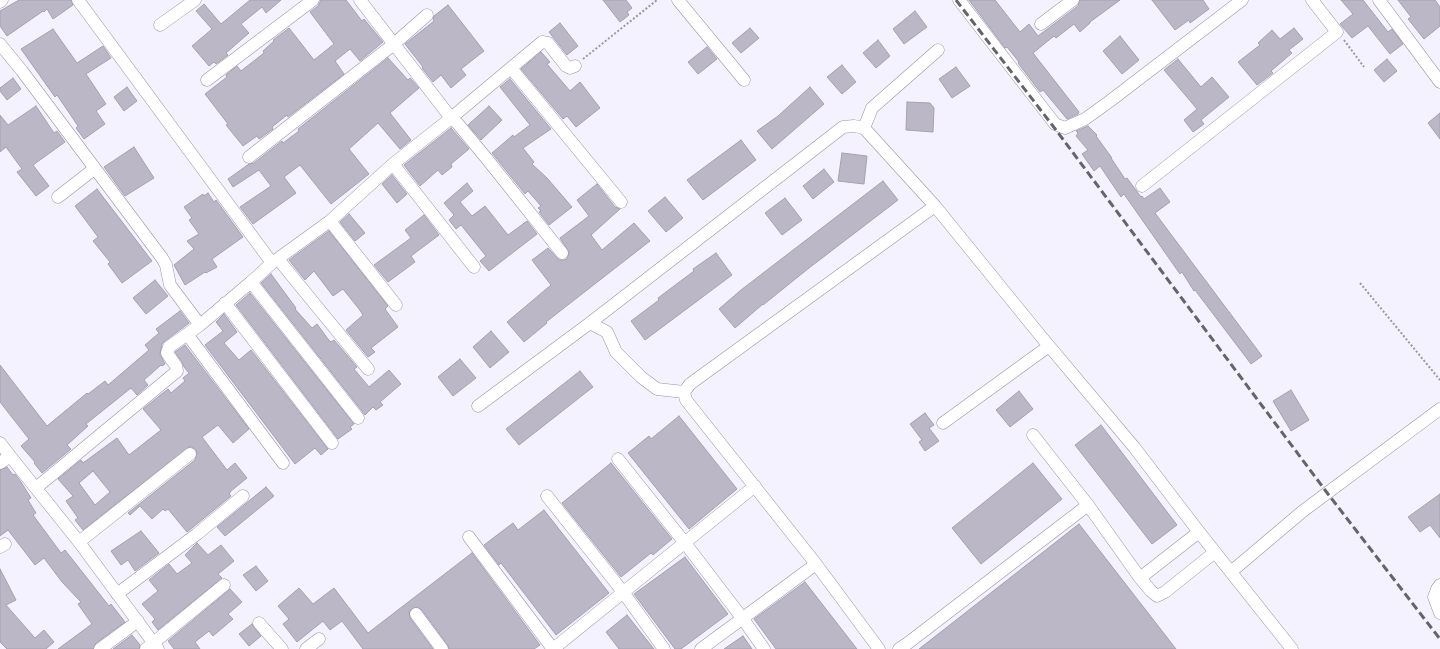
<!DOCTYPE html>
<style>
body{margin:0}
canvas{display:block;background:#f4f2ff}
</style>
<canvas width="1440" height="649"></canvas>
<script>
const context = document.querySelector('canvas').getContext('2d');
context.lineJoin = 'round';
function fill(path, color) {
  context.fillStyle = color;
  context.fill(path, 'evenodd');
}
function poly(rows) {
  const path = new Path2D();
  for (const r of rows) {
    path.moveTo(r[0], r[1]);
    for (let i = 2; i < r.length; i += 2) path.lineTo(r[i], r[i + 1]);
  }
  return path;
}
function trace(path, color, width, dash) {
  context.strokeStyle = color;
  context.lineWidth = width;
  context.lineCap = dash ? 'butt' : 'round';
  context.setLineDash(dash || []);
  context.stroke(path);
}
const building = poly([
 [19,0,71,0,73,5,53,19,47,9,44,12,43,11,7,36,0,26,0,11,19,0],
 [250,0,281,0,266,13,262,7,241,24,249,33,226,53,228,55,216,64,214,62,209,66,192,46,212,29,196,11,204,4,221,24,250,0],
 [321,0,346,0,362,21,364,19,383,42,360,61,350,49,335,61,344,74,288,117,287,115,272,127,273,129,259,139,257,136,243,146,226,125,228,124,205,94,227,77,226,75,237,66,241,71,264,53,263,51,274,41,273,40,289,28,314,60,334,44,310,12,318,6,321,0],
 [603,0,626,0,632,8,627,12,629,15,620,22,603,0],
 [969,0,995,0,1020,32,1029,24,1038,36,1078,6,1080,0,1120,0,1090,22,1090,23,1080,32,1074,24,1056,38,1054,36,1033,53,1079,112,1078,114,1067,119,1043,90,1040,92,1018,63,1019,62,1007,47,1005,48,969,0],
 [1152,0,1203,0,1209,9,1190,23,1189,20,1175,30,1152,0],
 [1341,0,1363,0,1388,32,1392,29,1403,44,1390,54,1368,26,1352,38,1340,24,1353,14,1341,0],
 [1398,0,1435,0,1440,7,1440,26,1424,39,1408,19,1411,17,1398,0],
 [448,5,484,51,461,69,466,75,451,88,441,75,433,82,422,68,423,67,405,44,434,21,433,19,434,16,448,5],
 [915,11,927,27,904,44,893,29,915,11],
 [560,23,578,46,567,55,549,32,560,23],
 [750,28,759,38,741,53,732,43,750,28],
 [1294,28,1303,39,1289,50,1292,53,1271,71,1273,73,1257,85,1238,62,1260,45,1258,43,1272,30,1280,39,1294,28],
 [53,29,77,63,103,46,111,58,86,74,106,104,96,111,105,124,84,139,76,128,78,126,57,95,55,97,21,49,53,29],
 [1120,36,1139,60,1122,74,1103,51,1120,36],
 [878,40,890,56,876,68,863,53,878,40],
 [707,47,717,59,698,74,688,62,707,47],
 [541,52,550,62,547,64,570,91,580,82,600,108,576,127,567,116,563,119,521,69,541,52],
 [388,58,408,80,410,78,419,88,390,113,411,140,400,149,378,123,349,149,369,174,331,204,300,165,284,177,296,193,253,224,240,207,271,186,259,170,233,187,228,179,249,164,254,163,282,141,283,143,299,131,298,129,388,58],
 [1178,59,1201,87,1212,77,1229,97,1201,120,1204,124,1193,132,1184,120,1197,109,1164,70,1178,59],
 [1387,59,1397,71,1384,82,1374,70,1387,59],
 [842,65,856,82,842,94,827,77,842,65],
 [956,67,970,86,952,98,939,79,956,67],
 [13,78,21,89,7,100,0,91,0,88,13,78],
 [510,79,551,129,523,148,534,162,532,164,547,178,572,207,549,225,539,212,541,211,538,208,541,206,528,191,525,194,492,153,513,135,514,137,530,125,500,87,510,79],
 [127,87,137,101,124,111,114,97,127,87],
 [810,87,824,104,772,149,757,131,778,116,810,87],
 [907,102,930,103,934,108,933,132,906,130,907,102],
 [36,106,54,133,57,131,65,142,33,165,49,186,36,196,17,172,22,169,6,147,0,152,0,115,8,125,36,106],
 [489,106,502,120,481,140,468,125,489,106],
 [1440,113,1440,139,1428,123,1440,113],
 [1088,126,1097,135,1096,136,1112,158,1111,158,1125,179,1127,178,1141,197,1142,196,1144,199,1160,188,1170,202,1155,213,1262,356,1251,364,1195,290,1194,291,1182,272,1180,274,1124,194,1121,197,1100,166,1094,171,1082,154,1088,150,1076,136,1078,133,1076,131,1088,126],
 [451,128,469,149,451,164,452,167,442,175,438,170,420,186,404,165,451,128],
 [741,140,756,160,703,200,687,180,741,140],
 [134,147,154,178,125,196,104,167,134,147],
 [842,153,867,156,864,184,838,181,842,153],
 [824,169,834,182,813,199,803,186,824,169],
 [392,175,407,194,397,203,382,184,392,175],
 [883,181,898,200,809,268,763,305,763,304,735,328,719,309,741,290,883,181],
 [467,183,473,191,460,202,472,216,485,206,508,235,527,221,537,234,489,271,480,261,486,256,461,225,456,229,449,220,454,215,444,203,467,183],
 [597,184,615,207,620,209,591,235,602,250,634,223,650,241,546,322,547,323,524,342,507,322,551,285,532,260,548,248,559,260,564,260,567,259,569,252,560,238,589,216,577,200,597,184],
 [97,189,152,261,122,283,108,264,110,262,93,241,98,237,75,206,97,189],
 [208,193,214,202,216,200,243,237,212,259,217,267,206,273,205,272,185,285,174,265,194,249,187,241,199,234,189,220,192,218,184,207,203,194,204,196,208,193],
 [665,197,683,218,666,232,648,211,665,197],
 [785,198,802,220,782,235,765,213,785,198],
 [349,214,365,233,355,241,340,222,349,214],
 [424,215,439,235,411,256,415,262,388,282,374,265,411,238,405,230,424,215],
 [329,231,388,306,385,309,398,327,371,348,375,352,368,357,346,330,363,315,359,309,343,289,333,296,314,271,305,280,289,260,329,231],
 [716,253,732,275,645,340,631,321,659,300,658,298,694,271,693,269,716,253],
 [271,274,296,308,295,309,312,328,317,324,328,339,331,342,334,340,357,367,354,369,369,387,389,370,401,384,380,402,383,405,376,410,373,407,365,415,261,283,271,274],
 [155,280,168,296,146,314,133,298,155,280],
 [250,293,354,424,350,427,352,429,338,439,236,305,250,293],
 [180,311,189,323,165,341,162,344,160,354,165,364,162,366,161,365,144,380,148,385,137,395,131,388,86,424,88,426,67,445,71,449,42,473,34,463,35,462,21,446,29,439,0,402,0,365,47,426,87,393,88,394,105,381,108,385,149,350,145,345,159,333,156,329,180,311],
 [224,314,237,332,224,343,239,360,251,350,328,449,321,455,315,448,295,464,205,345,223,331,216,322,224,314],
 [491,331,509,352,490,368,473,347,491,331],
 [185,345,249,429,233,443,218,425,202,437,227,470,235,463,247,478,231,491,229,494,231,496,187,532,168,509,165,511,163,509,152,519,140,506,130,515,128,513,195,460,197,453,196,450,192,447,189,447,83,530,75,520,78,518,66,501,73,496,58,479,81,460,83,463,117,438,129,455,161,430,143,409,168,389,171,393,185,381,183,378,189,373,184,367,182,362,175,352,185,345],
 [93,471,110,492,95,505,79,483,93,471],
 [460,359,476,378,453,396,438,377,460,359],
 [580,371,593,387,519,445,506,429,580,371],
 [1291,390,1309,420,1291,431,1273,401,1291,390],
 [1019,391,1033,409,1010,427,996,410,1019,391],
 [925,413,934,425,929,428,939,441,925,451,919,442,922,440,910,424,925,413],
 [679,416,737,489,689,529,628,453,649,436,651,439,679,416],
 [1101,425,1177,525,1152,544,1075,445,1101,425],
 [611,463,672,539,653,555,651,553,621,577,562,503,611,463],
 [1033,463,1062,499,981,564,952,528,1033,463],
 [7,467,13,475,15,474,21,482,31,498,28,500,36,513,33,515,61,553,65,550,109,606,111,604,125,622,96,643,93,649,58,649,92,624,78,604,81,602,62,582,44,558,35,565,8,530,0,536,0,470,7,467],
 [266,487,274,496,225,536,217,527,266,487],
 [1440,494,1440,538,1430,525,1420,532,1408,517,1440,494],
 [544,510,609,593,556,635,501,563,499,565,484,545,513,523,518,530,544,510],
 [1079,524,1176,649,919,649,1079,524],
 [141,531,159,553,135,571,128,560,121,565,111,551,141,531],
 [197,543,208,555,221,545,234,561,218,574,222,578,158,630,152,622,155,619,142,604,158,591,149,580,169,564,177,574,192,563,185,555,197,543],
 [472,553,540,645,534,649,449,649,448,645,422,610,416,607,409,611,410,618,433,649,363,649,342,621,330,630,323,621,297,642,283,624,289,619,278,606,299,588,313,604,334,588,368,633,472,553],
 [685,557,728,614,681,649,675,649,634,594,685,557],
 [256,566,268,581,256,591,243,575,256,566],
 [0,569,16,600,6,605,35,638,44,630,54,642,46,649,7,649,0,642,0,569],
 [805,582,857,649,776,649,754,619,805,582],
 [230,589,242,602,228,614,233,619,213,636,209,631,195,642,200,649,174,649,168,641,230,589],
 [627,615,654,649,619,649,606,632,627,615],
 [252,624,261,636,249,646,239,634,252,624],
 [132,635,140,645,139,649,113,649,132,635],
 [743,636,752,649,724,649,743,636]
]);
fill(building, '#bbb7c6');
trace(building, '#a5a1b0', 1);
const minor = poly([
 [78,0,272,263],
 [360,0,451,118,458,124,487,159,562,253],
 [678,0,744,80],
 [959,0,1055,124,1065,128,1085,119,1110,101,1242,0],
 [1379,0,1440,82],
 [0,2,2,0],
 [1041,24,1073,0],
 [160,25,195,0],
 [0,44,22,71,162,258,166,265,170,285,200,325],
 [511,68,621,202],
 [207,80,313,0],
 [864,128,872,108,938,50],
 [249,157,394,44,427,15],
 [393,164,474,267],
 [1142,186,1337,32,1312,0],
 [58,197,94,169],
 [330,221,396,305],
 [278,259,368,369],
 [251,282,358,418],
 [225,303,332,443],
 [590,323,607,332,616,352,641,377,657,389,684,392],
 [187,334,283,463],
 [478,406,590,323,843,127,854,126,864,128,935,206],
 [943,423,1049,346],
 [1033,435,1088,505],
 [0,443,10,456],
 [618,459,685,543,743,619,764,649],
 [0,463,10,456,79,542,158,649],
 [36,488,176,372,177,371,176,366,167,353,169,347,200,325,251,282,272,263,330,221,393,164,451,118,542,42,548,43,566,66,570,68,575,66],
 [547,496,623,592,664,649],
 [469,537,553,649],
 [79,542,190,454],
 [0,547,5,544],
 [1232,571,1303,511,1440,409],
 [1140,578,1199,532],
 [1440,585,1437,589,1434,597,1440,613],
 [117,594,197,534,243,496],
 [416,614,442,649],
 [259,623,282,649],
 [100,649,138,621],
 [146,649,224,585],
 [306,649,319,639],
 [553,649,755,486],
 [701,649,816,564],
 [879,649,816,564,686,400,684,392,690,384,935,206,1039,334,1134,447,1199,532,1292,649],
 [899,649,908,643,1088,505,1140,578,1151,591,1157,596,1165,592,1215,552]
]);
trace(minor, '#9794a3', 13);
trace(poly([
 [1344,40,1364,67],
 [583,59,657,0],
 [1360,283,1440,380]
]), '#9a98a2', 2, [2, 2]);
trace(minor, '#fff', 12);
trace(poly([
 [956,0,1056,130,1328,494,1440,639]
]), '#65636b', 3, [8, 4]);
</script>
